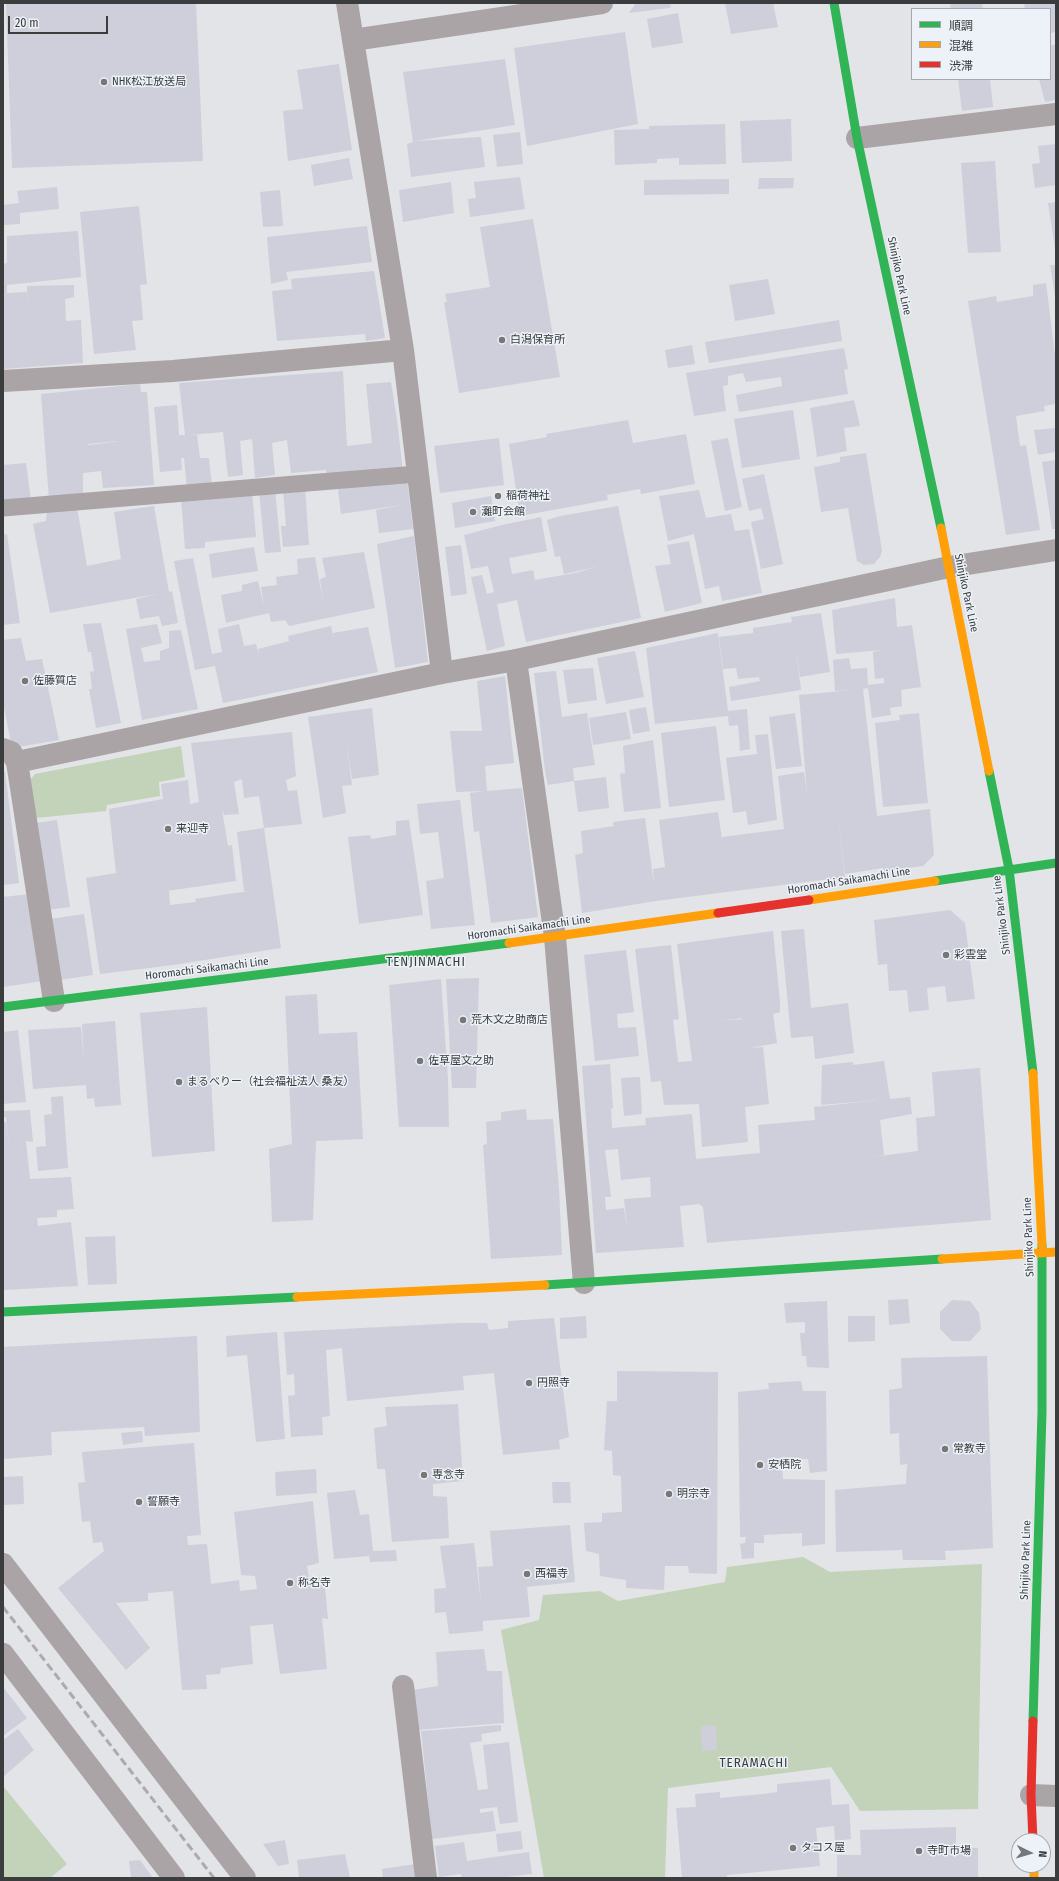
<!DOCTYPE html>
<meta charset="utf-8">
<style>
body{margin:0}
#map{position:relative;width:1059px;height:1881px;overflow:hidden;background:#e2e4e7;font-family:"Fira Sans Condensed","Noto Sans JP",sans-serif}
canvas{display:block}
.frame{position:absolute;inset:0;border:4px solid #3a3c3e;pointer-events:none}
.legend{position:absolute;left:911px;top:8px;width:140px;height:72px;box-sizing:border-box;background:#ecf2f7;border:1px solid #a5a9ad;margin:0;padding:5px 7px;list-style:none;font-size:12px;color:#3a3c3e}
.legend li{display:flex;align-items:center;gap:8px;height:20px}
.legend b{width:20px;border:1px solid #a5a9ad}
.north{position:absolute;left:1011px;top:1833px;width:40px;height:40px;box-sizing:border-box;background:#ecf2f7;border:1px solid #a5a9ad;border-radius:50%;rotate:95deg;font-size:11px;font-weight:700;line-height:16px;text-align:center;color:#3a3c3e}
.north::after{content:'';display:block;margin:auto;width:14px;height:18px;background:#757779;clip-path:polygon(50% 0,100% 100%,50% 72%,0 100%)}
.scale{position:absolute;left:8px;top:16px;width:100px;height:18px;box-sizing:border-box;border:2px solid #3a3c3e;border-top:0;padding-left:5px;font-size:12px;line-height:14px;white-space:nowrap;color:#3a3c3e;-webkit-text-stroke:3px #ecf2f7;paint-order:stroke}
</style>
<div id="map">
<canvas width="1059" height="1881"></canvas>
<div class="frame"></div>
<ul class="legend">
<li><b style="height:5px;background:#30b455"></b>順調</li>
<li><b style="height:5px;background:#ff9f0a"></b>混雑</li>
<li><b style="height:5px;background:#e5322d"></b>渋滞</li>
</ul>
<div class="north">N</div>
<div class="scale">20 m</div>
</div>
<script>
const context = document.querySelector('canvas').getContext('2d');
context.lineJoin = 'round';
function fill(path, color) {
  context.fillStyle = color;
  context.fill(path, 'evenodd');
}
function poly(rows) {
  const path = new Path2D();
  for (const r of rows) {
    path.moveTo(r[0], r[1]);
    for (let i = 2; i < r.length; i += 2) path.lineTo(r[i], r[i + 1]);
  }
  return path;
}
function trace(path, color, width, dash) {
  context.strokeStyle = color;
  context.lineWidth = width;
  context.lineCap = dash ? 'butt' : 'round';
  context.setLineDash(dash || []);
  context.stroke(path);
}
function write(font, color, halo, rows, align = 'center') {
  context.font = font + ' "Fira Sans Condensed","Noto Sans JP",sans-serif';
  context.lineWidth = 3;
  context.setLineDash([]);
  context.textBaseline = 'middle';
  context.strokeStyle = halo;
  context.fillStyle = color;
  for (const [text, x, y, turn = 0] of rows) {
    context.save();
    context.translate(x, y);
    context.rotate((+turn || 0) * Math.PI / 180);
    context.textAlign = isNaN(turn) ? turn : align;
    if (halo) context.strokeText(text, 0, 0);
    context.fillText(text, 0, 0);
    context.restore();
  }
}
fill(poly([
 [181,746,185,777,159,782,160,796,107,805,106,811,36,818,30,780,35,774],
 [803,1557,830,1572,982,1564,978,1809,860,1811,831,1767,668,1788,665,1878,544,1878,501,1630,539,1620,543,1595,600,1591,618,1601,725,1582,727,1567],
 [3,1786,67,1864,50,1878,3,1878]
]), '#c2d3b9');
fill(poly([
 [6,3,196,3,203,161,12,168],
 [636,3,671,3,670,8,629,13],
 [725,3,773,3,778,27,731,34],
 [950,3,982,3,983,9,951,9],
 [1024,3,1056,3,1056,32,1050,33,1050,9,1025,9],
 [678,13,683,43,652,48,647,19],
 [625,32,638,124,527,146,514,48],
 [1056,44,1056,100,1045,102,1039,79,1050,79,1050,46],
 [505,59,515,125,415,141,481,137,485,167,411,177,407,144,413,142,403,72],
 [339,64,352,150,288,161,283,111,303,109,297,70],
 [958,79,990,79,993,107,962,111],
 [791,119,792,161,742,163,740,121],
 [725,124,726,164,679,165,679,158,657,159,657,163,615,165,614,130,649,129,649,126],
 [520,132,523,164,497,167,493,135],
 [1056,144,1056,185,1035,188,1032,164,1040,163,1038,146],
 [349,158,353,179,314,186,311,165],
 [995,161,1001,252,968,253,961,163],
 [520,177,525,209,470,217,468,199,476,198,474,182],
 [759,178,794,178,793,188,758,189],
 [729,179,729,194,644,195,644,180],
 [451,182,454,213,403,222,399,190],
 [57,187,59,209,20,213,20,224,3,225,3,205,19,203,17,191],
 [280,190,283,226,263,227,260,192],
 [1056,202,1056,248,1055,248,1048,203],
 [139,206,147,284,140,285,143,320,132,321,136,350,94,354,80,212],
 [533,219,560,377,459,393,444,302,447,302,445,294,490,287,480,227],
 [367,226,372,262,286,272,288,280,271,284,267,237],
 [78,231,81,277,7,285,7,293,27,292,28,311,27,286,74,285,74,297,65,299,66,321,81,320,83,363,3,369,3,264,7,263,7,236],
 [1050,265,1056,265,1056,296,1055,296],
 [374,271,385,338,366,341,365,334,277,341,272,291,292,289,291,279],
 [768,279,775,314,735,321,729,285],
 [1046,283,1056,363,1056,404,1044,406,1045,411,1016,416,1020,446,1026,445,1040,530,1006,535,968,301,996,296,997,302,1033,296,1033,285],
 [839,320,842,341,709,363,705,342],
 [692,345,695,364,668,368,665,350],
 [844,348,848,369,844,370,848,394,739,412,736,395,782,386,781,377,746,382,743,373,728,376,728,385,723,386,726,411,694,416,686,373],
 [343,371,347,446,372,443,366,384,391,382,397,420,403,472,327,478,326,470,291,473,287,440,272,443,275,475,255,478,252,439,240,441,243,475,228,477,223,432,190,435,197,435,200,458,209,458,212,487,187,489,184,458,181,458,182,470,160,472,154,407,177,405,179,435,185,435,179,383],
 [140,384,141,392,147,392,154,485,103,488,100,462,101,471,83,473,83,498,49,500,41,394],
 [119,441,99,444,88,445,88,444],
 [854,400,860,426,844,428,847,451,817,457,810,408],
 [793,410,800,459,742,468,734,419],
 [628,420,633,443,686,434,695,484,641,494,640,489,607,495,608,500,520,516,509,444,547,437,546,434],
 [1056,428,1056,452,1038,455,1034,430],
 [499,438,504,485,440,493,434,446],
 [728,438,742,507,725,511,711,441],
 [866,453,882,551,880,557,874,564,864,565,857,561,848,508,821,512,814,467,840,462,840,457],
 [1056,460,1056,529,1052,529,1042,462],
 [26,463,31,501,3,503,3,465],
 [764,474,783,564,761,569,751,522,764,519,761,508,749,511,742,479],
 [407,480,413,529,379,533,376,510,402,505,341,514,338,489],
 [305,487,309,545,283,547,281,526,286,526,283,489],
 [275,489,281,552,265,553,259,491],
 [699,490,706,518,731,514,735,531,749,529,762,593,722,601,719,586,705,589,694,534,668,541,659,496],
 [252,491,256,537,205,542,205,548,185,549,181,498],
 [491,496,495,521,455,528,452,503],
 [154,506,169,592,172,591,178,623,162,626,159,616,140,619,136,599,157,594,50,613,33,524,46,521,47,510,77,507,87,566,121,559,114,512],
 [618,506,641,618,526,642,517,600,497,604,505,646,487,651,471,577,482,575,487,594,494,592,488,566,471,569,464,535,502,525,541,517,547,551,509,558,512,574,533,570,535,580,575,573,596,567,564,574,560,556,555,557,547,520,560,516],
 [7,534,20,623,3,625,3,535],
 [414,536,428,662,395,668,377,544],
 [689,541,702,603,665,612,655,566,671,564,667,545],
 [461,545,467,594,451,596,445,547],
 [254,547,258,571,212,578,209,554],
 [364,552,375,608,289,626,285,620,271,622,269,613,226,623,221,595,242,591,242,585,258,581,264,606,261,587,277,585,276,577,298,574,297,559,315,557,323,602,320,579,326,577,322,558],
 [193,558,212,654,222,652,218,629,239,624,244,646,256,644,259,656,258,649,289,641,288,636,331,626,334,640,333,633,368,627,378,672,223,703,215,666,195,670,174,561],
 [895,598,897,627,912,625,921,687,901,690,902,706,890,708,891,715,872,718,868,688,863,689,877,816,930,809,934,855,923,866,884,871,883,868,845,874,836,803,845,877,656,901,582,913,575,855,583,853,581,831,614,826,613,822,645,818,654,885,653,869,665,867,659,820,718,812,723,845,722,837,784,829,778,776,804,772,807,793,799,695,852,690,835,691,833,660,849,658,851,669,867,668,868,685,884,683,884,678,875,679,873,652,883,650,836,654,832,610],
 [821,613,830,672,800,677,796,650,801,690,731,701,729,687,760,681,759,677,738,679,736,668,723,669,719,637,753,633,753,628,792,622,791,617],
 [101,623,121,723,96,728,89,689,92,689,90,672,94,671,91,652,88,652,83,624],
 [157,624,162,643,141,648,144,662,160,660,160,651,169,648,169,631,181,630,198,709,142,720,126,629],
 [718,633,728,711,747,709,750,749,740,751,738,725,729,726,728,716,655,724,646,648],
 [21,638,26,661,42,659,59,740,12,748,3,702,3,640],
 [635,651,644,697,606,704,597,658],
 [593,668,597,700,568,704,563,670],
 [556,671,562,717,587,713,595,765,573,768,574,781,548,785,545,771,534,673],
 [505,676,514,763,485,766,487,791,522,788,538,917,491,923,479,831,474,832,470,793,484,791,456,792,450,731,482,731,477,681],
 [646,707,650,731,633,734,629,710],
 [372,708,379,775,352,779,346,740,352,785,342,786,346,813,323,818,308,717],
 [626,712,631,739,593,745,589,718],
 [795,713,802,766,776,769,769,717],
 [919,713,928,803,883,807,875,723,900,720,899,715],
 [716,726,725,800,669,807,661,733],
 [292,732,296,776,286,780,288,791,297,790,302,824,264,828,259,796,244,798,242,779,234,782,239,814,224,815,222,810,228,846,232,845,236,881,160,892,169,891,170,905,196,902,195,899,249,891,244,891,237,832,264,828,281,948,173,965,100,974,86,878,116,873,109,809,163,799,161,784,188,780,190,804,199,802,191,743],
 [768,734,777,820,748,825,746,811,733,813,726,758,757,754,755,735],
 [653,740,661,808,624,812,620,774,625,773,623,746],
 [3,771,5,771,19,883,3,885],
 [606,777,609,808,578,812,574,781],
 [460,800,475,925,431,929,426,881,444,878,438,832,420,834,417,804],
 [57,820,70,907,47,910,35,823],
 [409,820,423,915,359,924,348,837,370,835,371,839,396,835,396,821],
 [30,894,43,981,3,987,3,897],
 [950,910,965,923,975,999,947,1002,945,986,927,988,929,1010,909,1012,907,990,889,991,887,964,878,965,874,920],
 [84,914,93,975,59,980,50,919],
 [804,929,811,1008,848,1003,854,1053,815,1059,813,1036,791,1038,781,931],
 [773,931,780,1002,780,1012,773,1014,777,1043,750,1048,763,1047,769,1104,745,1107,748,1142,702,1147,699,1104,664,1105,661,1081,651,1082,635,949,671,945,679,1019,673,1020,678,1062,692,1061,677,944],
 [742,1018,744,1030,742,1019,720,1021],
 [626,950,634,1012,617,1014,618,1028,636,1027,639,1056,595,1061,584,955],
 [479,978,476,1088,452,1088,446,979],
 [441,979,448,1079,449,1127,399,1127,389,985],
 [317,994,319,1034,357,1032,363,1139,316,1141,313,1220,272,1222,269,1149,292,1144,285,996],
 [207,1007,215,1151,152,1157,140,1013],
 [115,1021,121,1105,95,1107,94,1098,87,1099,86,1085,33,1089,28,1030,81,1027,84,1060,82,1024],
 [18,1030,26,1102,3,1104,3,1032],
 [884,1061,890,1099,910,1097,912,1114,880,1120,884,1155,873,1157,918,1151,916,1118,935,1116,932,1072,980,1068,991,1220,707,1243,703,1207,699,1204,680,1206,684,1247,596,1253,582,1066,610,1064,613,1109,611,1108,612,1128,646,1125,645,1118,692,1114,696,1159,760,1153,758,1125,815,1120,814,1107,879,1100,821,1105,822,1065,853,1062,853,1065],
 [618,1149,621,1180,650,1177,651,1197,624,1199,627,1229,624,1208,606,1210,605,1197,611,1197,605,1150],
 [640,1077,642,1114,624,1116,621,1078],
 [63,1096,68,1168,38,1171,36,1147,46,1146,44,1115,52,1114,51,1097],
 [526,1109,527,1120,553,1119,559,1188,562,1255,491,1259,483,1145,487,1144,486,1122,501,1120,501,1112],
 [30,1110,33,1142,26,1141,30,1179,71,1177,74,1209,57,1210,57,1217,37,1218,38,1226,71,1222,78,1286,3,1290,3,1122,6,1122,9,1144,6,1117,3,1117,3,1111],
 [115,1236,117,1284,88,1285,85,1237],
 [908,1299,910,1323,889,1325,888,1300],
 [952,1300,970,1301,979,1313,981,1329,970,1341,952,1341,940,1329,940,1312],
 [827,1301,829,1368,807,1367,806,1356,802,1356,800,1333,805,1333,805,1322,786,1323,784,1303],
 [586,1316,587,1338,560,1339,560,1318],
 [848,1316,875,1316,875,1341,848,1342],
 [554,1318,569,1437,559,1440,560,1449,503,1455,494,1373,463,1376,464,1390,347,1401,342,1348,326,1350,330,1416,322,1417,323,1435,291,1437,288,1396,295,1395,294,1374,287,1375,284,1332,459,1323,487,1323,489,1330,508,1328,508,1321],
 [277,1332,285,1439,256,1442,247,1355,227,1357,226,1336],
 [197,1336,200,1432,145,1436,144,1427,51,1432,52,1455,3,1459,3,1347],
 [987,1356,993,1548,945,1551,946,1560,903,1560,902,1550,836,1552,835,1490,906,1484,907,1464,900,1465,899,1433,890,1434,889,1390,902,1388,901,1358],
 [617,1371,718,1372,717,1574,689,1573,688,1566,665,1566,664,1590,626,1588,626,1580,600,1576,599,1554,586,1551,584,1523,602,1522,602,1513,622,1512,621,1476,613,1475,612,1451,604,1450,607,1401,617,1401],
 [801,1381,803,1391,826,1391,827,1471,810,1473,808,1459,782,1458,783,1479,825,1480,825,1544,802,1546,802,1533,764,1535,764,1543,754,1543,754,1558,742,1559,740,1544,745,1543,746,1537,740,1537,738,1392,769,1389,768,1383],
 [458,1404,463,1481,433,1484,433,1496,447,1497,449,1538,392,1542,385,1469,377,1469,374,1428,387,1426,385,1407],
 [142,1431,143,1442,123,1445,121,1433],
 [194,1443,201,1535,187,1536,188,1545,207,1544,211,1584,239,1580,240,1591,257,1589,255,1576,241,1575,234,1512,313,1501,319,1563,307,1566,309,1578,324,1577,328,1619,322,1618,327,1669,280,1674,273,1624,250,1626,253,1664,221,1668,220,1674,206,1675,207,1689,182,1690,173,1591,148,1593,148,1601,116,1603,150,1648,126,1670,58,1588,104,1551,102,1542,93,1543,90,1521,82,1522,78,1483,85,1482,82,1452],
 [316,1469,317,1493,276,1496,275,1472],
 [23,1476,24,1504,3,1505,3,1477],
 [552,1482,570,1482,571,1503,553,1503],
 [355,1490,360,1515,369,1514,373,1551,396,1550,397,1561,370,1562,369,1556,334,1559,327,1493],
 [570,1525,575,1582,527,1587,530,1617,483,1621,483,1631,449,1634,446,1612,435,1613,434,1589,446,1588,440,1546,474,1543,481,1603,478,1567,493,1566,490,1531],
 [484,1649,487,1671,502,1671,504,1723,416,1730,413,1690,438,1686,436,1652],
 [3,1687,27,1718,3,1736],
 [501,1725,501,1731,481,1734,482,1741,470,1743,478,1790,488,1789,483,1745,509,1742,518,1822,500,1824,497,1807,480,1809,480,1813,493,1811,496,1831,432,1839,421,1731],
 [716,1725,717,1750,702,1751,701,1726],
 [18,1729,34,1750,3,1777,3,1740],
 [830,1779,832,1805,849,1804,851,1839,835,1841,834,1826,816,1828,820,1866,727,1875,727,1878,682,1878,676,1808,696,1807,695,1794,720,1792,720,1798,763,1794,777,1792,777,1784],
 [956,1827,956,1848,978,1848,978,1878,837,1878,837,1855,861,1855,860,1830],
 [521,1831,523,1849,498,1852,496,1834],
 [285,1840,289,1864,278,1866,263,1844],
 [464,1842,467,1861,529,1852,532,1874,497,1878,462,1878,461,1874,439,1877,435,1846],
 [345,1854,350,1878,299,1878,297,1860],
 [140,1860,153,1878,131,1878,129,1861],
 [416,1864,418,1878,383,1878,382,1869]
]), '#cecfda');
trace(poly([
 [3,508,417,474]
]), '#aba4a6', 17);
trace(poly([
 [347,3,403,350,442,673],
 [353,40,602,3],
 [857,138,1056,114],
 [3,381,173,371,403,350],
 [516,660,555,937,584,1283],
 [3,749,11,752,17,762,54,1001],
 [17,762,442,673,516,660,949,567,1056,550],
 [3,1564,245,1878],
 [3,1654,174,1878],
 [403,1686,426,1878],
 [1031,1795,1056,1796]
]), '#aba4a6', 22);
trace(poly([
 [834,3,857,138,941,528],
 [989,771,1009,869,1033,1073],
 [935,881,1056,863],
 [3,1007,509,943],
 [545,1285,942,1259],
 [3,1312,297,1297],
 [1033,1721,1042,1412,1042,1245]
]), '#30b455', 9);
trace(poly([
 [941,528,989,771],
 [809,900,935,881],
 [509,943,718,913],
 [1033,1073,1042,1245],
 [942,1259,1056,1252],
 [297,1297,545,1285],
 [1034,1865,1034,1878]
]), '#ff9f0a', 9);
trace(poly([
 [718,913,809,900],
 [1033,1841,1031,1795,1033,1721]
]), '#e5322d', 9);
trace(poly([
 [3,1607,214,1878]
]), '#adaaac', 3, [8, 4]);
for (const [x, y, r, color] of [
 [104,82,4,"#757779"],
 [502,340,4,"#757779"],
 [498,496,4,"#757779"],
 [473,512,4,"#757779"],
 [25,681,4,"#757779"],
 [168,829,4,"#757779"],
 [946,955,4,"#757779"],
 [463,1020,4,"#757779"],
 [420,1061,4,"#757779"],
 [179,1082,4,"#757779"],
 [529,1383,4,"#757779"],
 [945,1449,4,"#757779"],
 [760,1465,4,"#757779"],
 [424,1475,4,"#757779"],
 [669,1494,4,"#757779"],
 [139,1502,4,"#757779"],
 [527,1574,4,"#757779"],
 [290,1583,4,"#757779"],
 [793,1848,4,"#757779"],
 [919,1851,4,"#757779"]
]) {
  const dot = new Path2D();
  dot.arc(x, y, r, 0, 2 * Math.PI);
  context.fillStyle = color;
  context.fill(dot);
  trace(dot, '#ecf2f7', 1.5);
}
write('11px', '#3a3c3e', '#ecf2f7', [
 ["NHK松江放送局",112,82],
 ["白潟保育所",510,340],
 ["稲荷神社",506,496],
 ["灘町会館",481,512],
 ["佐藤質店",33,681],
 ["来迎寺",176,829],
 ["彩雲堂",954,955],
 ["荒木文之助商店",471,1020],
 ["佐草屋文之助",428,1061],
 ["まるべりー（社会福祉法人 桑友）",187,1082],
 ["円照寺",537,1383],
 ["常教寺",953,1449],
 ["安栖院",768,1465],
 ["専念寺",432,1475],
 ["明宗寺",677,1494],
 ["誓願寺",147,1502],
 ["西福寺",535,1574],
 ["称名寺",298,1583],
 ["タコス屋",801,1848],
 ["寺町市場",927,1851]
], 'left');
write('11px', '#3a3c3e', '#ecf2f7', [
 ["Shinjiko Park Line",899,276,78],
 ["Shinjiko Park Line",966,593,78],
 ["Horomachi Saikamachi Line",849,881,-9],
 ["Shinjiko Park Line",1002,915,-97],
 ["Horomachi Saikamachi Line",529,928,-8],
 ["Horomachi Saikamachi Line",207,969,-7],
 ["Shinjiko Park Line",1029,1237,-92],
 ["Shinjiko Park Line",1026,1560,-88]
]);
context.letterSpacing = '1px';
write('13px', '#3a3c3e', '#ecf2f7', [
 ["TENJINMACHI",426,962],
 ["TERAMACHI",754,1763]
]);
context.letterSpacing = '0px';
</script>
